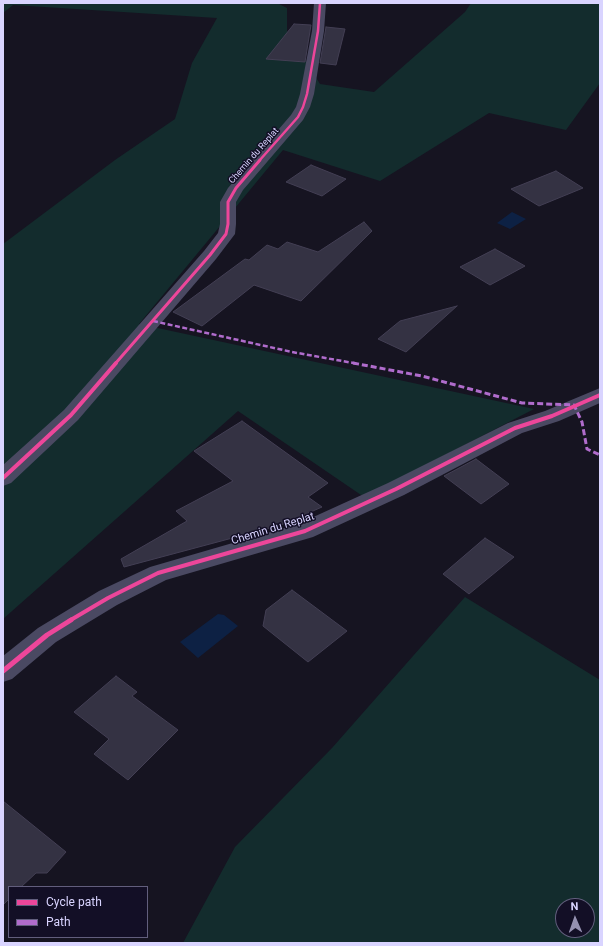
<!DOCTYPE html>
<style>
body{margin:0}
#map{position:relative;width:603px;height:946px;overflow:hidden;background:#161421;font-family:Roboto,sans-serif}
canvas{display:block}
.frame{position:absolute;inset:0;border:4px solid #d9d4ff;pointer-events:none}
.legend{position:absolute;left:8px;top:886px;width:140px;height:52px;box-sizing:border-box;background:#130f26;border:1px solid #625e7d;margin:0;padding:5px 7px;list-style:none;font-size:12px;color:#d9d4ff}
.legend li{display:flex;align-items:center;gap:8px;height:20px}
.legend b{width:20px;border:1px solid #625e7d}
.north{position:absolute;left:555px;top:898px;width:40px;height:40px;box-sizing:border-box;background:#130f26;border:1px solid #625e7d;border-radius:50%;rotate:358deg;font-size:11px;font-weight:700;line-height:16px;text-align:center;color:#d9d4ff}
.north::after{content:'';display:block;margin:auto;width:14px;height:18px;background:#9591b1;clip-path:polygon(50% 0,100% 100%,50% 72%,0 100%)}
</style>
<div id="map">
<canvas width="603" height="946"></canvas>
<div class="frame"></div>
<ul class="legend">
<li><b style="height:5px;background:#ed469a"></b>Cycle path</li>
<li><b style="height:5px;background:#b06ccc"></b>Path</li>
</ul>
<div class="north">N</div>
</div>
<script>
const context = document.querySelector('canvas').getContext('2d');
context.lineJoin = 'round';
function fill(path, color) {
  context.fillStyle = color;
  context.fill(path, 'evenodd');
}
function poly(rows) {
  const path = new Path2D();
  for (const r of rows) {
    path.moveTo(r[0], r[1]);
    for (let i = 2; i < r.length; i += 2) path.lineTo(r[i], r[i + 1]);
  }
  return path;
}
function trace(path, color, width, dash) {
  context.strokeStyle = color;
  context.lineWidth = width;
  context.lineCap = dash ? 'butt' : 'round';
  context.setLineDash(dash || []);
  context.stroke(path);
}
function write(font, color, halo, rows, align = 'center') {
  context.font = font + ' Roboto,sans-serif';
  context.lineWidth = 3;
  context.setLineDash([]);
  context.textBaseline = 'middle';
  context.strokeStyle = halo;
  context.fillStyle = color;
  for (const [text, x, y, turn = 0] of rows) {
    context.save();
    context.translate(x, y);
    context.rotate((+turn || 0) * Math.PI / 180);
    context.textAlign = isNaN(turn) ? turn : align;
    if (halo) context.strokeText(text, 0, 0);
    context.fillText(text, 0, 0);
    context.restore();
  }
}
fill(poly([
 [3,3,277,3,287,8,287,31,320,84,374,92,465,12,471,3,600,3,600,83,566,130,489,113,380,181,283,150,139,324,534,409,364,497,238,411,3,619,3,244,115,160,175,119,192,63,217,18,13,5,3,13],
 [465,597,600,680,600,943,183,943,235,847,332,748],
 [563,906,587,906,587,930,563,930]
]), '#132c2d');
fill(poly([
 [512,212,526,219,510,229,497,223],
 [218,614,224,615,238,626,198,658,180,642]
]), '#0d2144');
const building = poly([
 [294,24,311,25,305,62,266,59,294,24],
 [326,27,345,29,336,65,320,63,326,27],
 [311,165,346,179,322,196,286,182,311,165],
 [556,171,583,188,539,206,511,189,556,171],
 [364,222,372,231,301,301,254,285,202,326,173,312,245,259,249,260,267,245,278,249,287,242,318,252,364,222],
 [495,249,525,266,490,285,460,267,495,249],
 [457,306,406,352,378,339,400,321,457,306],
 [242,421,328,483,308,497,322,507,281,525,124,567,121,559,187,521,176,511,233,481,194,451,242,421],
 [476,459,509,484,481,504,444,476,476,459],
 [485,538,514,557,469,594,443,574,485,538],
 [292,590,347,631,308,662,263,626,266,610,292,590],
 [116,676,137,692,132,696,178,730,128,780,94,754,109,739,74,712,116,676],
 [3,801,66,852,47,873,36,873,21,887,9,887,9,899,3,905,3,801]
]);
fill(building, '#343243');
trace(building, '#433f54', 1);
fill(poly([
 [314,3,326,3,324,31,314,94,310,107,303,120,243,190,236,202,236,224,235,234,216,259,78,420,11,483,3,486,3,465,64,410,204,251,218,233,220,224,220,202,228,188,291,115,296,107,300,94,312,31,314,3],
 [600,388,600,403,559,421,522,433,404,495,313,537,166,580,117,605,56,642,12,679,3,682,3,656,38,628,99,591,150,567,298,524,388,483,508,423,545,411,600,388]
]), '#4a4962');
trace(poly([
 [153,321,292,352,359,364]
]), '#b06ccc', 2.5, [5, 2.5]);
trace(poly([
 [353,363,422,376,522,403,574,405,582,422,587,449,600,455]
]), '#b06ccc', 3, [6, 3]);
trace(poly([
 [259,161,298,117,303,107,307,94,318,31,320,3]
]), '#ed469a', 2.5);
trace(poly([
 [115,364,210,255,226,234,228,224,228,202,236,188,260,160]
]), '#ed469a', 3);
trace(poly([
 [3,478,71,415,116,363],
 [69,621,108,598,158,573,305,531,396,489,515,428,552,416,600,395]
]), '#ed469a', 4);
trace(poly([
 [3,671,47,635,71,620]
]), '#ed469a', 5);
write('9px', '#d9d4ff', '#130f26', [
 ["Chemin du Replat",254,156,-49]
]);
write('11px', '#d9d4ff', '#130f26', [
 ["Chemin du Replat",273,529,-17]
]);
</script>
